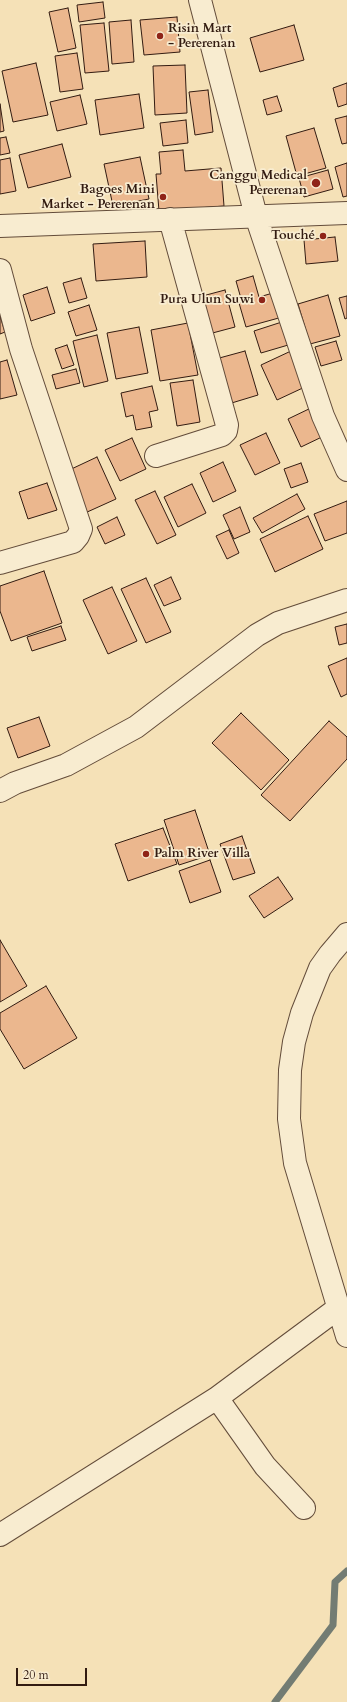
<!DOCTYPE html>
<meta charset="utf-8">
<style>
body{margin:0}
#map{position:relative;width:347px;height:1702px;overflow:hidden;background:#f5e1b7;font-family:Cardo,serif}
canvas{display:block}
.scale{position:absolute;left:16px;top:1668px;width:71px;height:18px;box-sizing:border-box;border:2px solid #321b11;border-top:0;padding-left:5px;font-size:12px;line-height:14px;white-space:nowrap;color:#321b11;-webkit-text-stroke:3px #f8ecd0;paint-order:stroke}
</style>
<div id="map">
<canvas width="347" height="1702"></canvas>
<div class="scale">20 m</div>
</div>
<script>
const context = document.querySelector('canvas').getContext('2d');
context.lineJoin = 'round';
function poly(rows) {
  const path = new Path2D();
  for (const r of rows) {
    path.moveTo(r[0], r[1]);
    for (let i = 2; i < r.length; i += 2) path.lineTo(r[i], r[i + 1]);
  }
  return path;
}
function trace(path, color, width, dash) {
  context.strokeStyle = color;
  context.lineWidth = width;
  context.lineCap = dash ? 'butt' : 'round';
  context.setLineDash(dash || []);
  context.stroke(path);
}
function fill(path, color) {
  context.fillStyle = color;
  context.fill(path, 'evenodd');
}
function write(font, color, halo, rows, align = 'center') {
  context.font = font + ' Cardo,serif';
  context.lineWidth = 3.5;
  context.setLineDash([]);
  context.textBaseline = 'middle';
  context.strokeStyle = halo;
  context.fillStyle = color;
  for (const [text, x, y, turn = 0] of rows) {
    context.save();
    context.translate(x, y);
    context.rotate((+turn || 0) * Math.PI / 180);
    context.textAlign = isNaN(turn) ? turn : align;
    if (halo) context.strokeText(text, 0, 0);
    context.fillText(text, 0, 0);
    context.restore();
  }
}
trace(poly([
 [275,1702,333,1625,335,1582,347,1571]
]), '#737c73', 7);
const building = poly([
 [103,2,105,18,79,22,77,5,103,2],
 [68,8,76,48,58,52,49,12,68,8],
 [177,17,180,52,144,55,140,20,177,17],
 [131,20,134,62,112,64,109,22,131,20],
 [104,23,109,71,85,73,80,25,104,23],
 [294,25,304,60,260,72,250,38,294,25],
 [77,53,83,89,60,92,55,56,77,53],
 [36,63,48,115,13,122,2,71,36,63],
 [185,65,187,113,155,115,153,66,185,65],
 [347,83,347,104,338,107,333,88,347,83],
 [208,90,213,132,195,135,189,92,208,90],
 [139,94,144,128,100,135,95,100,139,94],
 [80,95,87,124,57,131,50,102,80,95],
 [277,96,282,111,267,115,263,100,277,96],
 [0,104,4,131,0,132,0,104],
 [347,116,347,143,342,144,335,119,347,116],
 [186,120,188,143,163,146,160,123,186,120],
 [314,128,326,168,297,176,286,136,314,128],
 [6,137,10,153,0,155,0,138,6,137],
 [62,144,71,177,28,188,19,155,62,144],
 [183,150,185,171,221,168,224,206,159,211,156,174,161,174,159,152,183,150],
 [140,157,149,199,113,206,104,164,140,157],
 [10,158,16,191,0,194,0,160,10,158],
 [347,163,347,196,343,197,335,167,347,163],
 [328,170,333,189,304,197,299,178,328,170],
 [335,237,338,261,306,264,304,240,335,237],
 [145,241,147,277,96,281,93,244,145,241],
 [253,276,259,297,280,291,286,316,246,327,239,303,242,302,236,281,253,276],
 [81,278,87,298,69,303,63,283,81,278],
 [47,287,55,313,31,321,23,295,47,287],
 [225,290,235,327,205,335,195,298,225,290],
 [328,295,340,336,310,344,298,304,328,295],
 [347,296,347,318,345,319,339,298,347,296],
 [89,305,97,330,76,336,68,312,89,305],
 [0,316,5,332,0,334,0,316],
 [288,320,295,343,261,353,254,331,288,320],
 [188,323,198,375,160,381,151,330,188,323],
 [139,327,148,373,116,379,107,333,139,327],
 [97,335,108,381,84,387,73,341,97,335],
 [336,341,342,360,321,366,315,347,336,341],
 [67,345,74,365,62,369,55,349,67,345],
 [245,351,258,395,225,405,212,360,245,351],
 [291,351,307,386,277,400,261,365,291,351],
 [7,360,17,395,0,399,0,362,7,360],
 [76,369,80,383,56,389,52,375,76,369],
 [193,380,200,422,177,426,170,383,193,380],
 [152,386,158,410,149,412,152,427,136,430,133,415,126,417,121,393,152,386],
 [313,407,326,435,301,447,288,419,313,407],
 [266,433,280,463,255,475,240,445,266,433],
 [132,438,146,469,120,481,105,450,132,438],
 [97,457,116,499,85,513,65,472,97,457],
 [223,462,236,491,213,502,200,473,223,462],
 [301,463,308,482,291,488,284,469,301,463],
 [47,483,57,510,28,519,19,492,47,483],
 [192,484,206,513,178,527,164,497,192,484],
 [155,491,176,535,157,544,135,500,155,491],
 [297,494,305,509,262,533,253,518,297,494],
 [347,501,347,533,325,541,314,514,347,501],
 [240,507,250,532,234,539,223,515,240,507],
 [308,516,323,549,275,572,260,539,308,516],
 [117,517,125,535,105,544,97,527,117,517],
 [229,530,239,553,227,559,216,536,229,530],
 [44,571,62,623,11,641,0,611,0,586,44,571],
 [171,577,181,599,164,606,154,585,171,577],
 [146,578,171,632,146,643,121,589,146,578],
 [112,587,137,641,108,654,83,600,112,587],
 [347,624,347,643,339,645,335,627,347,624],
 [61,626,66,640,32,651,27,637,61,626],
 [347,658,347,694,341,697,328,666,347,658],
 [241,713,289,760,261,790,212,743,241,713],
 [39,717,50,746,18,758,7,728,39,717],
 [329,721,347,737,347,759,290,821,261,795,329,721],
 [195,810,210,855,179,865,164,820,195,810],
 [163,828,177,864,128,881,115,844,163,828],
 [242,836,255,873,233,880,220,844,242,836],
 [210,860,221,892,190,903,179,871,210,860],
 [278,877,293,899,264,918,249,896,278,877],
 [0,940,27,986,0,1002,0,940],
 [46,986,77,1038,24,1069,0,1029,0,1013,46,986]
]);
fill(building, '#ebb78e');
trace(building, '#321b11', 1);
const minor = poly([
 [200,0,256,216,323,416,347,470],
 [0,226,347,213],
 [0,270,21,349,81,529,78,536,73,542,0,563],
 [156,456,222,435,226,431,227,425,170,219],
 [0,791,15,783,66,765,136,727,257,635,278,623,347,600],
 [347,934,330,954,320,968,302,1013,294,1042,290,1070,289,1119,295,1163,347,1336],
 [217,1398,265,1466,304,1508],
 [0,1535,217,1398,337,1309]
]);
trace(minor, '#634c3a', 24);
trace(minor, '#f8ecd0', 22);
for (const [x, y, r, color] of [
 [160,36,4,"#8f2418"],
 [316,183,5,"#8f2418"],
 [163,197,4,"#8f2418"],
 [323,236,4,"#8f2418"],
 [262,300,4,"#8f2418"],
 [146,854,4,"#8f2418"]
]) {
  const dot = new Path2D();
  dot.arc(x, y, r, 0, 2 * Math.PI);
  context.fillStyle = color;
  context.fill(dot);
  trace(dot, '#f8ecd0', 1.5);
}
write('bold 13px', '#321b11', '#f8ecd0', [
 ["Risin Mart",168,29,"left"],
 ["- Pererenan",168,44,"left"],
 ["Canggu Medical",307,176],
 ["Pererenan",307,191],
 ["Bagoes Mini",155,190],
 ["Market - Pererenan",155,205],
 ["Touché",315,236],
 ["Pura Ulun Suwi",254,300],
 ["Palm River Villa",154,854,"left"]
], 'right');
</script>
